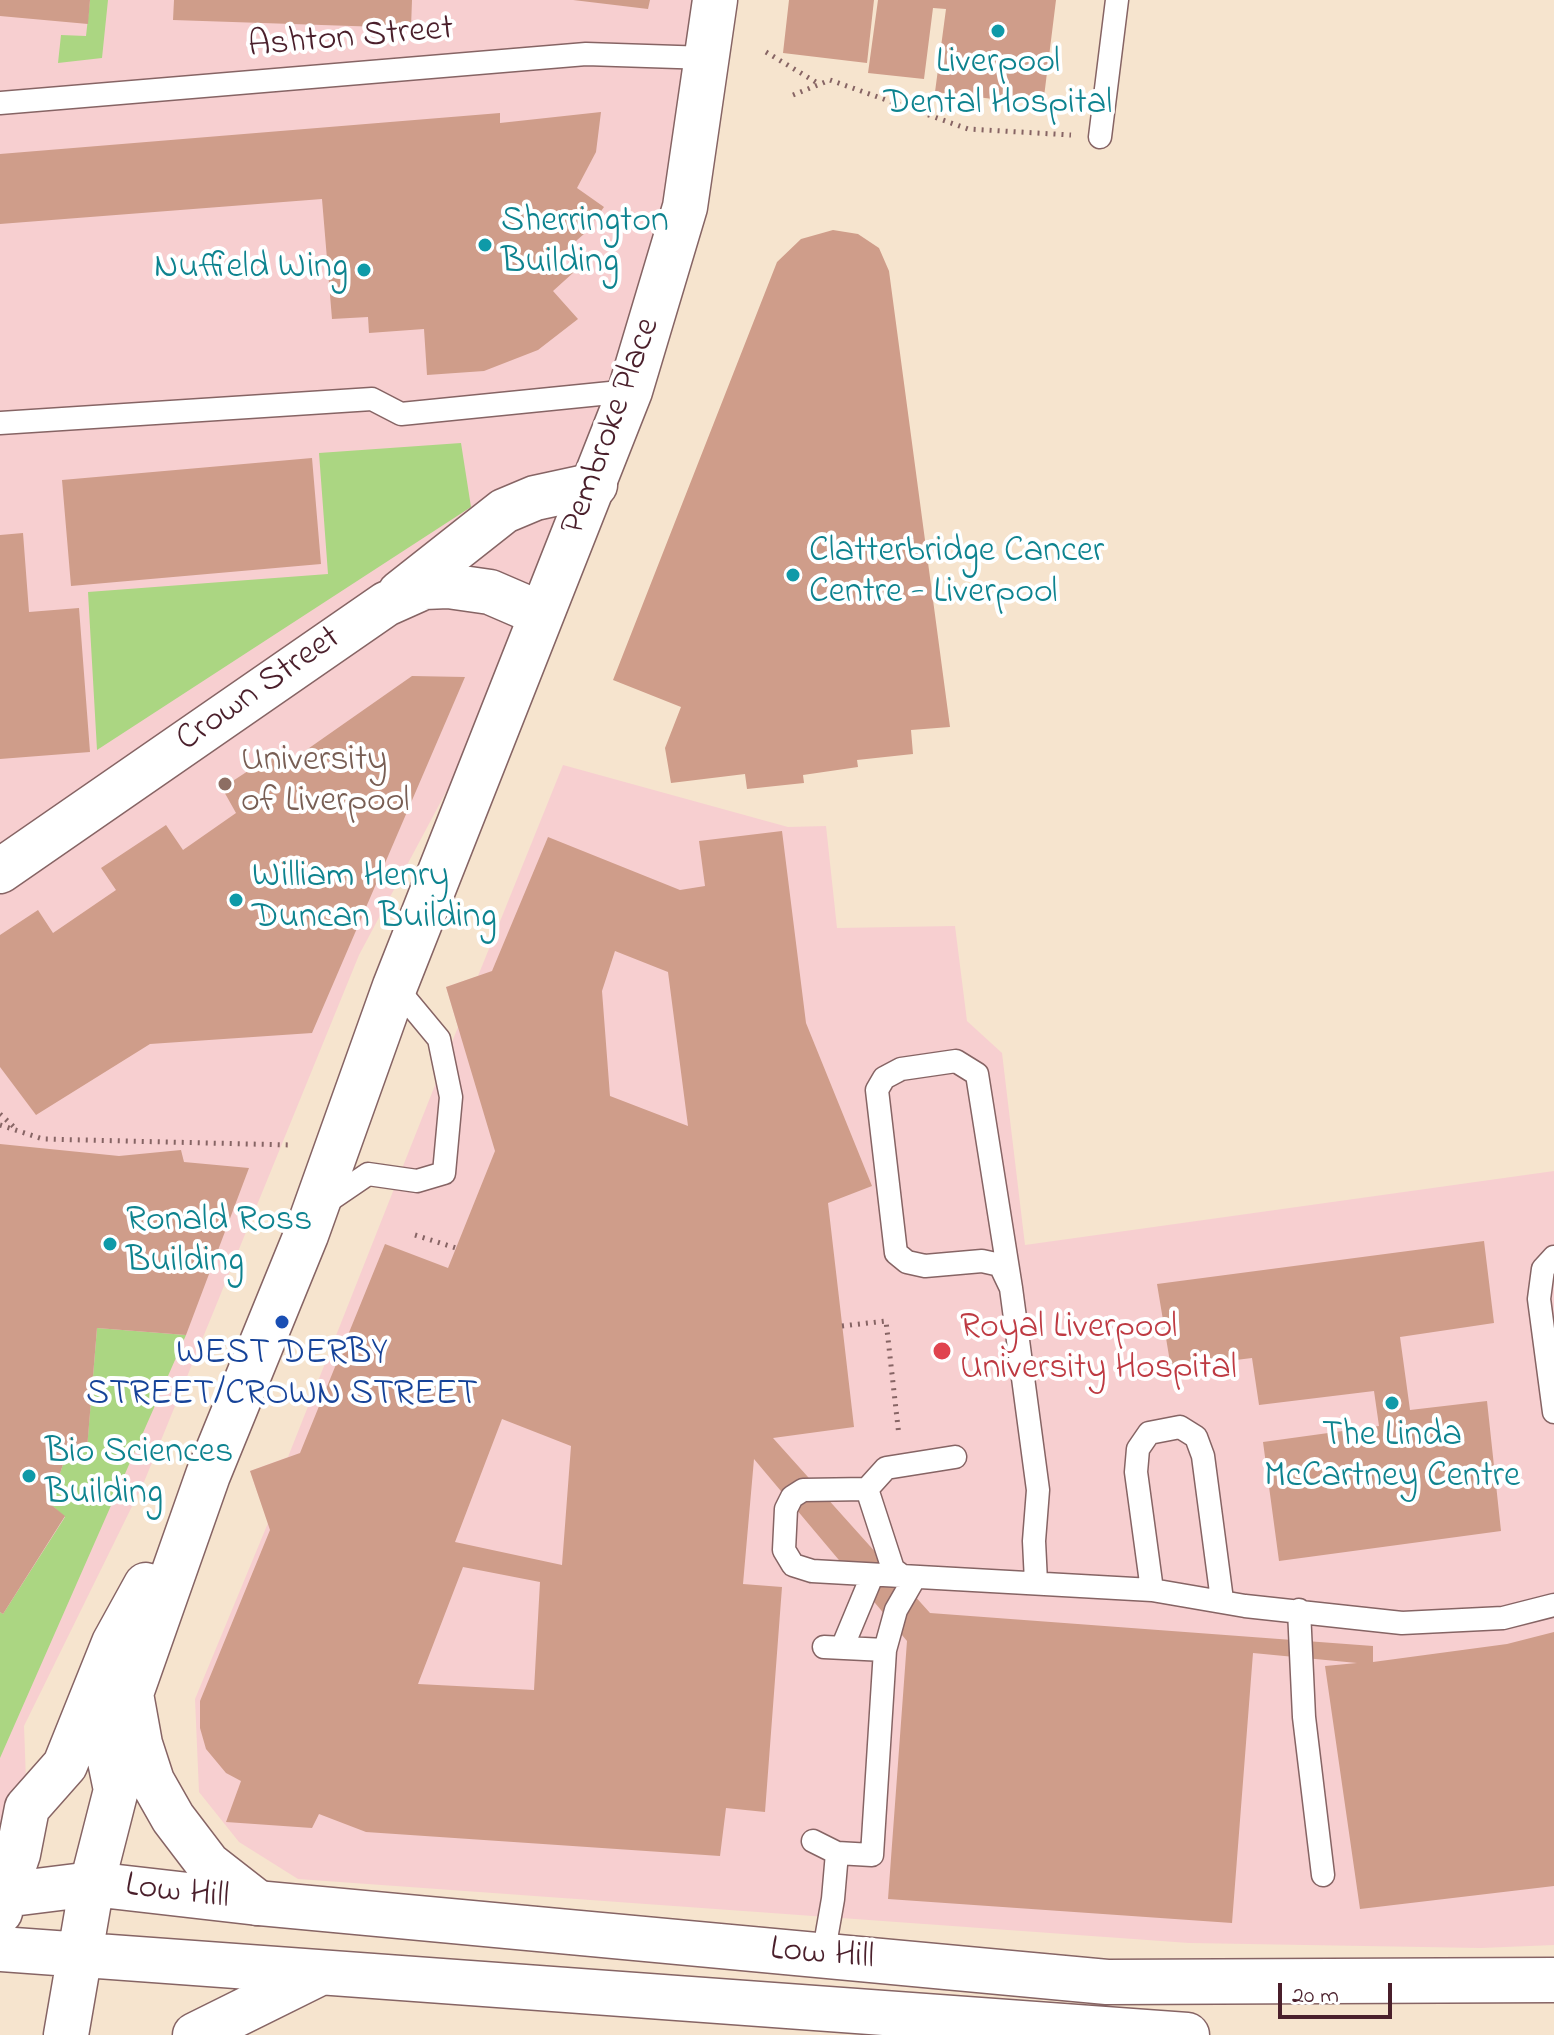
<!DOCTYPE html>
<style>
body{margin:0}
#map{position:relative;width:1554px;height:2035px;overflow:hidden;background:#f6e4ce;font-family:"Indie Flower",sans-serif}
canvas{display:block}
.scale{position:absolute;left:1278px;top:1983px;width:114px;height:36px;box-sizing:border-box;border:4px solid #4a1f2b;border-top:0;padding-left:10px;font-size:24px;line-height:28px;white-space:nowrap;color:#4a1f2b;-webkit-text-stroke:6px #fff;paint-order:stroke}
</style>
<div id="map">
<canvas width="1554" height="2035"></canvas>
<div class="scale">20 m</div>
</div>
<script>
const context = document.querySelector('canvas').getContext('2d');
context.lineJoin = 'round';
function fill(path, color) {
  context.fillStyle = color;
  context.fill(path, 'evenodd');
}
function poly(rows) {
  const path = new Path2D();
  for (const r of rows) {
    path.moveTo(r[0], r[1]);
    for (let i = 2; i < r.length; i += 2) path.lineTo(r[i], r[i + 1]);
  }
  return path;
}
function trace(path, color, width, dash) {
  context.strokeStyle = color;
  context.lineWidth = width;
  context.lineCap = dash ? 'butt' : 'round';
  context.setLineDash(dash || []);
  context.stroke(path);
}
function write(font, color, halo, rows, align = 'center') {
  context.font = font + ' "Indie Flower",sans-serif';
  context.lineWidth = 8;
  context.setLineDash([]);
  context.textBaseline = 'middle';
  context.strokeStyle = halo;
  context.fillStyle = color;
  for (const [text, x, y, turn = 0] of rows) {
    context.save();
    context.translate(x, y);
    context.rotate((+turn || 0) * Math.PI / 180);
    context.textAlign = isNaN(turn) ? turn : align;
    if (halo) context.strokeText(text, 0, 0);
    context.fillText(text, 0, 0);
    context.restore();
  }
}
fill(poly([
 [0,0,715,0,708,58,541,614,359,955,144,1482,24,1726,27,1808,0,1840],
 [563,765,788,827,826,826,837,928,955,926,967,1021,1002,1053,1025,1245,1554,1171,1554,1945,1481,1948,1189,1943,298,1879,239,1842,199,1792,195,1699,268,1523,250,1471,288,1457,458,1027,446,987,478,976]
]), '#f7cfd0');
fill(poly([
 [90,0,108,0,102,58,58,63,61,35,86,36],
 [461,443,471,507,97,750,88,592,328,574,319,453],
 [97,1328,186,1335,0,1758,0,1612,3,1614,65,1517,50,1504,69,1446,87,1448]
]), '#abd682');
fill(poly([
 [0,0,90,0,88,24,0,16],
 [174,0,412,0,411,28,173,20],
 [573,0,650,0,648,9],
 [789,0,874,0,867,63,783,53],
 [878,0,1056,0,1043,105,935,92,946,9,933,8,924,79,868,73],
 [601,112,596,152,577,188,604,207,585,233,558,257,574,272,553,291,578,319,538,350,484,371,427,375,424,329,369,333,368,317,332,319,322,199,0,224,0,154,500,113,500,123],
 [833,230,858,234,879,248,889,271,950,727,911,730,913,754,857,760,858,767,803,775,804,783,747,789,745,774,671,783,665,748,681,707,613,680,777,262,801,239],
 [312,458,321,564,71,586,62,480],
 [23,533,29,612,79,608,90,752,0,759,0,535],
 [412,676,465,677,312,1033,150,1044,36,1115,0,1067,0,935,38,910,53,933,116,890,101,868,166,825,183,850,236,813,222,788,274,754,282,767],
 [782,831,806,1023,872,1186,828,1203,854,1427,773,1438,930,1613,1373,1646,1373,1662,1507,1644,1554,1632,1554,1886,1360,1909,1325,1666,1357,1663,1253,1653,1232,1923,888,1899,907,1641,754,1459,743,1584,782,1587,765,1812,726,1808,720,1856,366,1832,319,1814,312,1828,226,1822,241,1781,226,1773,206,1749,200,1728,200,1701,270,1530,250,1471,300,1453,385,1244,448,1268,495,1151,446,987,492,971,548,837,680,890,705,886,699,841],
 [615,951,668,972,688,1126,610,1096,602,991],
 [502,1419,571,1446,562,1565,455,1542],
 [463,1567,540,1582,534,1690,418,1684],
 [0,1144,119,1156,181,1150,184,1162,249,1168,186,1335,97,1328,87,1449,69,1446,50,1504,65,1516,3,1614,0,1612],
 [1484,1241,1494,1323,1400,1337,1410,1410,1487,1401,1501,1531,1279,1561,1263,1442,1379,1426,1374,1391,1259,1405,1252,1358,1171,1368,1157,1284]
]), '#cf9d8a');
const service = poly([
 [0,103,586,54,708,58],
 [1100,137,1117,0],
 [0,423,372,399,401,414,630,391],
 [321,1206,368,1174,417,1181,444,1173,451,1097,439,1039,395,986],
 [1554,1257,1543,1269,1539,1299,1554,1412],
 [1011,1288,1000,1265,982,1261,925,1266,907,1262,896,1253,877,1090,884,1078,901,1069,956,1061,977,1074,1011,1288,1038,1490,1034,1541,1036,1582],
 [867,1489,886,1468,955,1457],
 [901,1575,893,1569,867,1489,803,1490,792,1497,786,1509,784,1550,793,1565,812,1571,1152,1590],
 [1222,1600,1203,1456,1196,1437,1180,1427,1149,1433,1138,1449,1136,1472,1152,1590,1245,1606,1402,1623,1503,1618,1554,1605],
 [1299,1610,1304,1717,1323,1875],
 [824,1647,885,1650],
 [842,1648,872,1576],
 [813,1841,837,1853,872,1855,885,1650,896,1610,915,1577],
 [823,1956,833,1899,837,1853]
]);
const tertiary = poly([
 [400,593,504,511,535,498,595,485],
 [0,871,386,604,424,587,448,586,490,592,541,614]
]);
const primary = poly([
 [131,1694,140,1744,152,1781,173,1818,208,1864,258,1903],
 [92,1884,116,1790,109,1756,208,1475,306,1235,395,986,630,391,685,207,715,0],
 [0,1895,4,1895,18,1854,27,1808,65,1765,114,1643,146,1585]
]);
const trunk = poly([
 [0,1912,4,1895,92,1884,258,1903,1107,1982,1554,1980],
 [0,1949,1187,2035],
 [66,2035,92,1884],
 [195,2035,316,1975]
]);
trace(service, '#866464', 25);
trace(tertiary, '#866464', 47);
trace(primary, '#866464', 47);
trace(trunk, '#866464', 47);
trace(poly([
 [766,52,819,84],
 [793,95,830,80,968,129,1071,135],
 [0,1114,14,1127],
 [0,1125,43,1139,291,1145],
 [415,1235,456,1248],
 [842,1326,886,1321,899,1436]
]), '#866464', 5, [2, 6]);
trace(service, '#fff', 22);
trace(tertiary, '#fff', 44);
trace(primary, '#fff', 44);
trace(trunk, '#fff', 44);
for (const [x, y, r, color] of [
 [998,31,8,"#0f9aa8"],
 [485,245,8,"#0f9aa8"],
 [364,270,8,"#0f9aa8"],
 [793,575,8,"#0f9aa8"],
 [225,784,8,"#8d6e63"],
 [236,900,8,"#0f9aa8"],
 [110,1244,8,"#0f9aa8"],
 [282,1322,8,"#1a4fb4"],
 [942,1351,10,"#e0444e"],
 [1392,1403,8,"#0f9aa8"],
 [29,1476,8,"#0f9aa8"]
]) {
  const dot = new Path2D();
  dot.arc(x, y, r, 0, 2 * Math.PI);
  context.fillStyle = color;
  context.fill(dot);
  trace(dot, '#fff', 3);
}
write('36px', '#4a1f2b', '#fff', [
 ["Ashton Street",351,40,-5],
 ["Pembroke Place",613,427,-70],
 ["Crown Street",260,691,-35],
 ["Low Hill",177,1894,7],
 ["Low Hill",822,1956,5]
]);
write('36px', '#0d838f', '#fff', [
 ["Liverpool",998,65,"center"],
 ["Dental Hospital",998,106,"center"],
 ["Sherrington",501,224],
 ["Building",501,265],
 ["Nuffield Wing",348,270,"right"],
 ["Clatterbridge Cancer",809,554],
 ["Centre - Liverpool",809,595],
 ["William Henry",252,879],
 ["Duncan Building",252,920],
 ["Ronald Ross",126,1223],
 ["Building",126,1264],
 ["The Linda",1392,1438,"center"],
 ["McCartney Centre",1392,1479,"center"],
 ["Bio Sciences",45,1455],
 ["Building",45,1496]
], 'left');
write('36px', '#785e54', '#fff', [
 ["University",241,763],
 ["of Liverpool",241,804]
], 'left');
write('36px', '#be3a42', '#fff', [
 ["Royal Liverpool",960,1330],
 ["University Hospital",960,1371]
], 'left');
write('36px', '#164399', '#fff', [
 ["WEST DERBY",282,1356],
 ["STREET/CROWN STREET",282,1397]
]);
</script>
